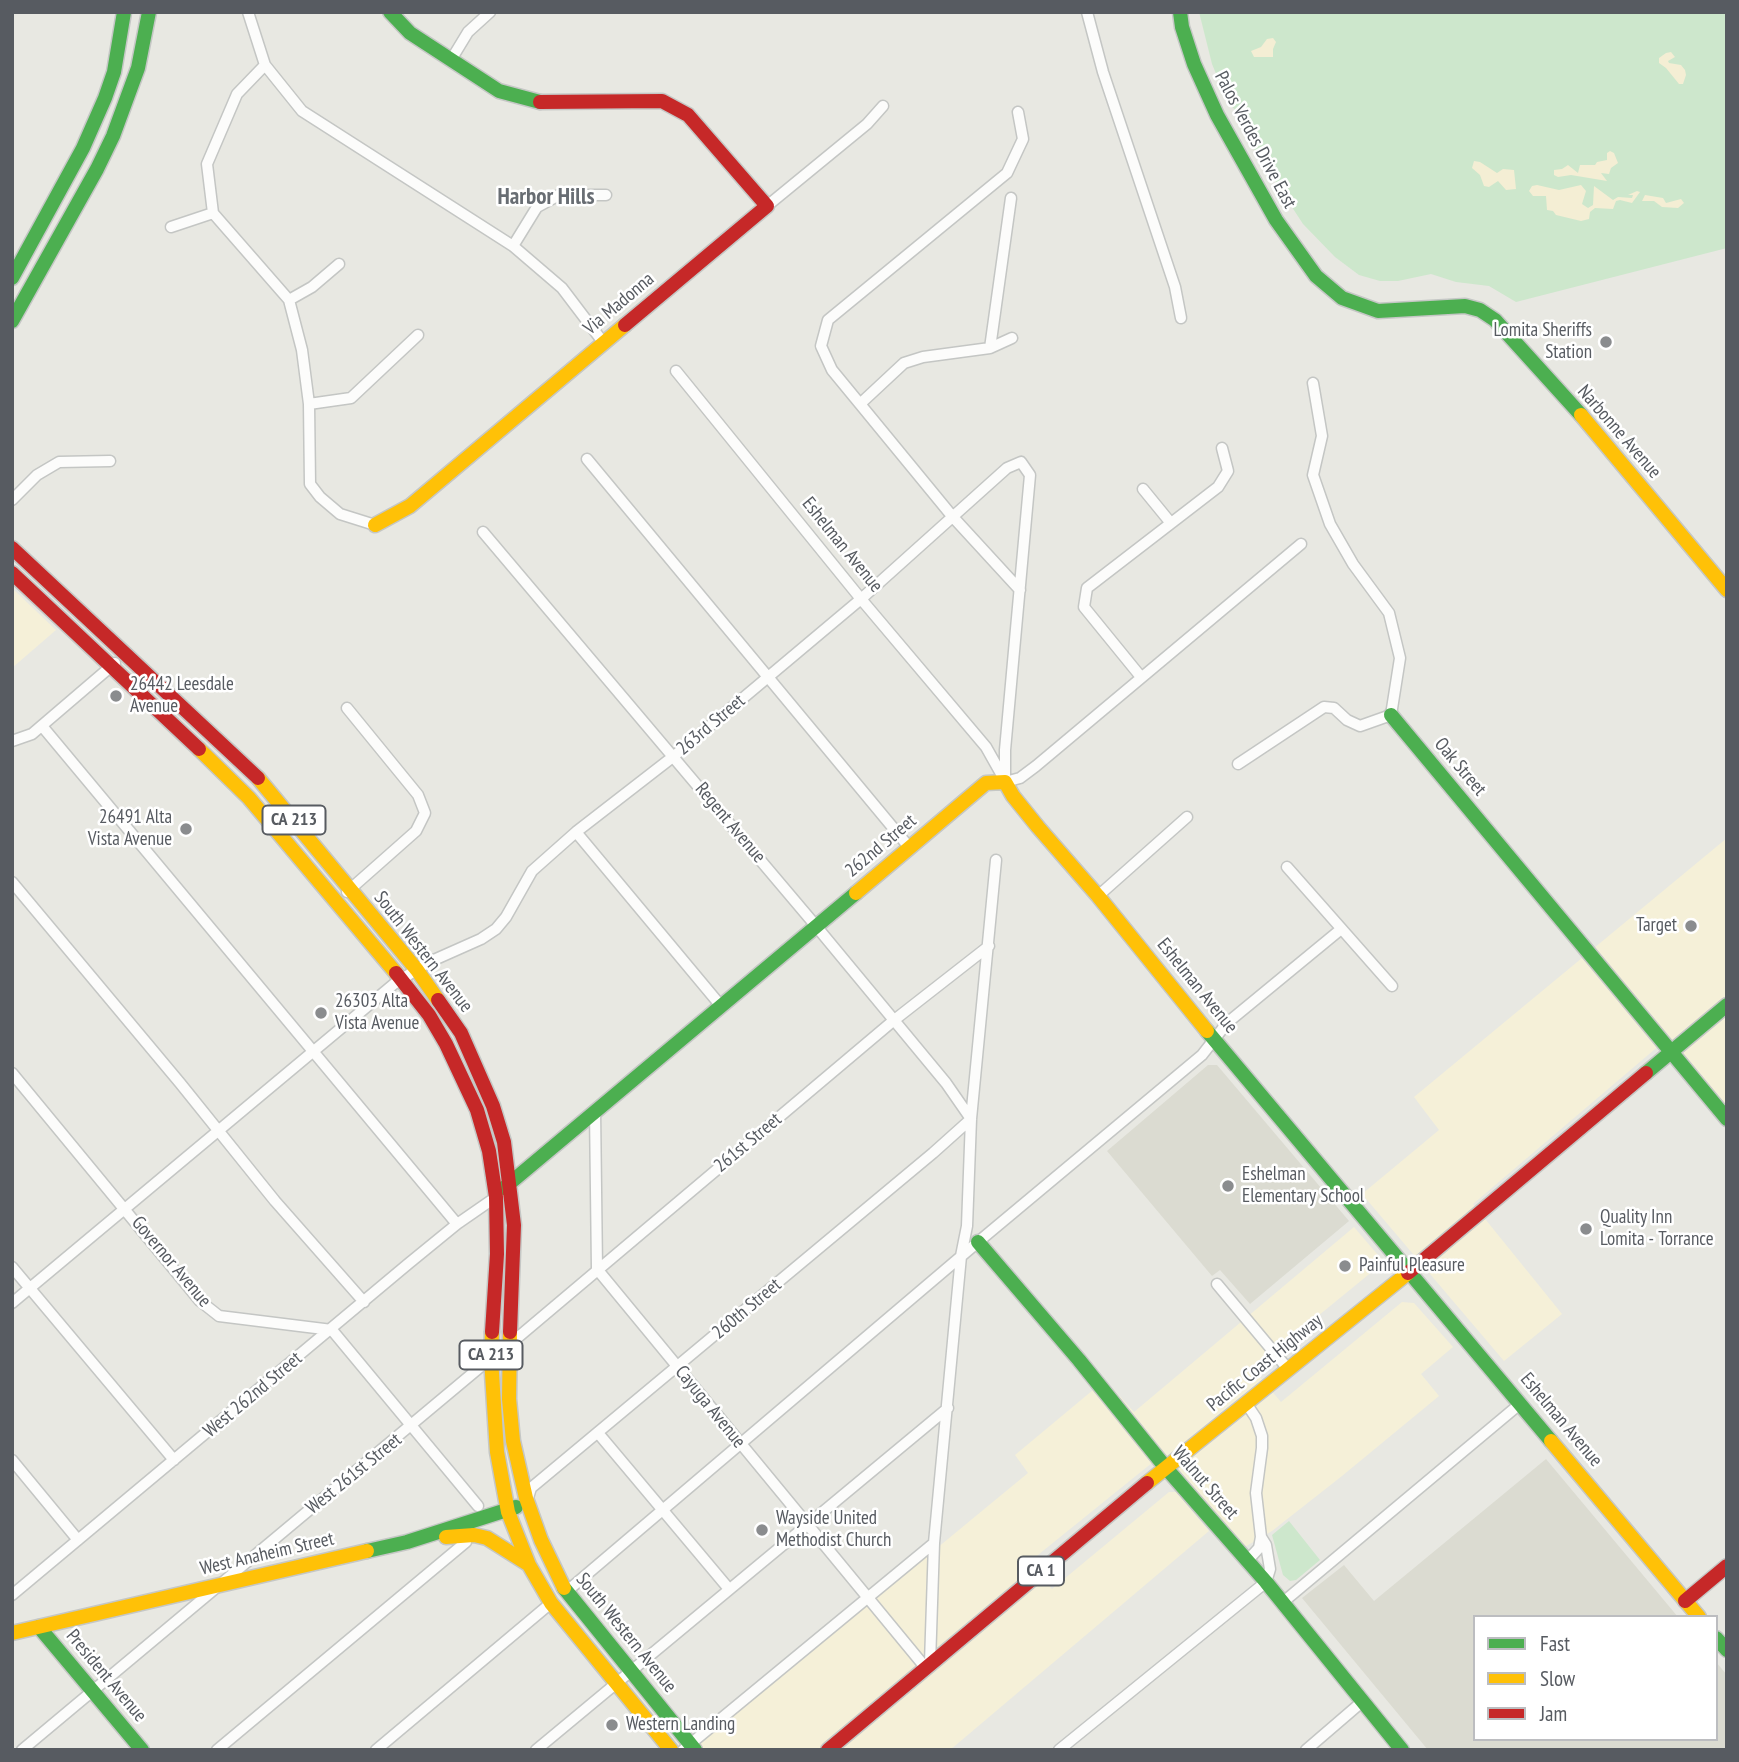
<!DOCTYPE html>
<style>
body{margin:0}
#map{position:relative;width:1739px;height:1762px;overflow:hidden;background:#e8e8e2;font-family:"PT Sans Narrow",sans-serif}
canvas{display:block}
.frame{position:absolute;inset:0;border:14px solid #575b61;pointer-events:none}
.legend{position:absolute;left:1473px;top:1615px;width:245px;height:126px;box-sizing:border-box;background:#fff;border:2px solid #bcbdc0;margin:0;padding:9px 12px;list-style:none;font-size:21px;color:#575b61}
.legend li{display:flex;align-items:center;gap:14px;height:35px}
.legend b{width:35px;border:2px solid #bcbdc0}
</style>
<div id="map">
<canvas width="1739" height="1762"></canvas>
<div class="frame"></div>
<ul class="legend">
<li><b style="height:9px;background:#4caf50"></b>Fast</li>
<li><b style="height:9px;background:#ffc107"></b>Slow</li>
<li><b style="height:9px;background:#c62828"></b>Jam</li>
</ul>
</div>
<script>
const context = document.querySelector('canvas').getContext('2d');
context.lineJoin = 'round';
function fill(path, color) {
  context.fillStyle = color;
  context.fill(path, 'evenodd');
}
function poly(rows) {
  const path = new Path2D();
  for (const r of rows) {
    path.moveTo(r[0], r[1]);
    for (let i = 2; i < r.length; i += 2) path.lineTo(r[i], r[i + 1]);
  }
  return path;
}
function trace(path, color, width, dash) {
  context.strokeStyle = color;
  context.lineWidth = width;
  context.lineCap = dash ? 'butt' : 'round';
  context.setLineDash(dash || []);
  context.stroke(path);
}
function write(font, color, halo, rows, align = 'center') {
  context.font = font + ' "PT Sans Narrow",sans-serif';
  context.lineWidth = 5;
  context.setLineDash([]);
  context.textBaseline = 'middle';
  context.strokeStyle = halo;
  context.fillStyle = color;
  for (const [text, x, y, turn = 0] of rows) {
    context.save();
    context.translate(x, y);
    context.rotate((+turn || 0) * Math.PI / 180);
    context.textAlign = isNaN(turn) ? turn : align;
    if (halo) context.strokeText(text, 0, 0);
    context.fillText(text, 0, 0);
    context.restore();
  }
}
fill(poly([
 [12,588,56,630,12,668],
 [1727,838,1727,1111,1668,1038,1473,1204,1562,1314,1504,1361,1362,1194,1439,1130,1414,1097],
 [1354,1227,1384,1262,1253,1369,1281,1402,1402,1302,1414,1303,1453,1347,1421,1374,1439,1396,1342,1476,1272,1531,1243,1548,1163,1454,1028,1563,1052,1589,1169,1492,1176,1492,1209,1531,950,1750,692,1750,1028,1473,1015,1455,1105,1380,1134,1412]
]), '#f5f0d8');
fill(poly([
 [1208,1065,1217,1065,1349,1221,1250,1304,1220,1270,1212,1276,1107,1151],
 [1546,1459,1678,1617,1475,1617,1475,1739,1716,1739,1716,1662,1727,1675,1727,1750,1428,1750,1302,1598,1344,1565,1374,1601]
]), '#dbdbd1');
fill(poly([
 [1199,12,1727,12,1727,248,1516,302,1489,286,1456,282,1431,274,1398,281,1380,281,1359,275,1335,257,1303,224,1247,138,1237,119,1235,110,1227,100,1212,64],
 [1289,1521,1320,1560,1296,1580,1290,1581,1283,1575,1272,1535]
]), '#cde7cc');
fill(poly([
 [1273,38,1276,42,1273,49,1273,57,1254,57,1251,51,1261,47,1267,39],
 [1666,53,1671,52,1675,57,1668,61,1669,63,1681,65,1685,70,1686,75,1683,84,1679,84,1666,68,1659,63,1659,58],
 [1610,151,1614,153,1618,163,1611,168,1609,174,1601,173,1607,181,1571,175,1558,177,1554,175,1554,170,1562,169,1568,165,1578,173,1580,165,1595,165,1597,162,1607,160,1607,153],
 [1474,161,1480,162,1497,173,1503,169,1514,170,1516,189,1506,190,1498,181,1489,187,1484,186,1480,175,1472,168],
 [1537,185,1559,190,1581,185,1586,191,1582,204,1588,208,1593,205,1594,186,1613,200,1618,197,1632,198,1633,195,1628,195,1637,191,1640,192,1632,203,1620,200,1616,201,1613,209,1595,208,1590,212,1589,219,1581,221,1556,215,1553,211,1547,210,1546,196,1533,196,1529,191,1532,186],
 [1645,195,1663,198,1666,203,1681,199,1684,203,1678,208,1662,207,1654,201,1642,201]
]), '#f4eed4');
const street = poly([
 [248,12,265,65,302,111,513,246,562,288,603,342],
 [1087,12,1103,72,1175,287,1181,318],
 [451,60,468,32,490,12],
 [265,65,237,94,207,164,213,213,289,300,302,350,309,404,310,484,320,497,340,514,375,525],
 [1018,112,1023,139,1007,173,828,320,821,346,832,370,860,404,952,516,1020,590],
 [767,206,867,124,883,106],
 [171,227,213,213],
 [513,246,537,207,559,195,606,195],
 [289,300,312,287,339,264],
 [990,348,1011,198],
 [676,371,861,599,986,747,1004,779],
 [309,404,351,398,418,335],
 [860,404,904,363,923,357,990,348,1012,338],
 [587,459,909,847],
 [1143,489,1170,522],
 [12,500,37,475,59,462,110,461],
 [483,532,816,926,946,1083,971,1119,933,1153,531,1488,528,1498],
 [1141,677,1084,607,1087,588,1218,487,1228,471,1222,448],
 [347,708,418,795,425,813,416,831,347,892],
 [42,726,457,1224],
 [12,741,32,734,115,663],
 [1238,764,1324,707,1334,708,1347,720,1360,726,1391,715,1400,658,1389,613,1353,564,1330,524,1313,475,1322,436,1313,383],
 [1005,782,1020,778,1036,766,1301,544],
 [576,832,721,1006],
 [1287,867,1392,986],
 [12,882,180,1083,275,1201,364,1302],
 [1098,896,1187,817],
 [12,1073,200,1301,219,1316,332,1330,478,1506],
 [595,1110,597,1269,925,1667],
 [12,1267,174,1460],
 [1217,1284,1288,1369],
 [12,1303,394,984,427,963,481,939,496,929,506,917,532,871,576,832,674,756,861,599,1007,468,1021,462,1030,475,1005,750,1005,782],
 [510,1344,893,1021,989,946],
 [1246,1403,1256,1418,1262,1436,1262,1448,1256,1493,1261,1537,1259,1548,1247,1561],
 [598,1433,729,1589],
 [12,1460,78,1540],
 [566,1592,978,1242,1202,1055,1227,1023,1340,930],
 [12,1595,408,1264,457,1224,496,1197],
 [1282,1603,1521,1403],
 [930,1663,934,1543,961,1256,967,1226,971,1119,996,860],
 [22,1750,491,1358],
 [217,1750,466,1542],
 [376,1750,551,1603],
 [536,1750,948,1408],
 [683,1750,934,1543],
 [1059,1750,1266,1582,1270,1569,1266,1545,1261,1537],
 [1306,1750,1363,1701]
]);
const fast = poly([
 [390,12,410,33,499,91,540,102],
 [1180,12,1182,27,1194,64,1217,115,1276,220,1316,276,1342,298,1378,311,1465,306,1480,310,1495,320,1581,415],
 [12,278,83,148,105,98,114,72,124,12],
 [12,321,97,169,113,136,138,68,149,12],
 [1391,715,1727,1119],
 [1207,1031,1551,1441],
 [1646,1073,1727,1005],
 [504,1188,856,893],
 [978,1242,1079,1360,1166,1468,1266,1582,1402,1750],
 [367,1551,407,1542,516,1507],
 [564,1588,695,1750],
 [39,1627,142,1750],
 [1716,1638,1727,1650]
]);
const slow = poly([
 [1581,415,1727,590],
 [375,525,410,506,625,325],
 [199,749,249,798,396,973],
 [258,778,417,970,438,1000],
 [856,893,986,783,1005,782,1013,796,1038,827,1098,896,1207,1031],
 [492,1332,491,1358,497,1452,508,1512,529,1565,551,1603,671,1750],
 [510,1332,509,1399,513,1441,526,1498,541,1540,564,1588],
 [1551,1441,1699,1617],
 [1147,1483,1408,1273],
 [446,1537,474,1535,487,1538,528,1564],
 [12,1633,367,1551]
]);
const jam = poly([
 [540,102,662,101,688,115,767,206,625,325],
 [12,548,258,778],
 [12,573,199,749],
 [396,973,429,1015,446,1044,477,1110,489,1151,496,1197,497,1254,492,1332],
 [438,1000,461,1033,493,1106,504,1142,514,1225,510,1332],
 [1408,1273,1646,1073],
 [1685,1601,1727,1566],
 [828,1750,1147,1483]
]);
trace(street, '#c4c6c4', 13);
trace(fast, '#c5c7c5', 17);
trace(slow, '#c5c7c5', 17);
trace(jam, '#c5c7c5', 17);
trace(street, '#fcfcfb', 10);
trace(fast, '#4caf50', 14);
trace(slow, '#ffc107', 14);
trace(jam, '#c62828', 14);
for (const [x, y, r, color] of [
 [1606,342,7,"#8a8c8e"],
 [116,696,7,"#8a8c8e"],
 [186,829,7,"#8a8c8e"],
 [1691,926,7,"#8a8c8e"],
 [321,1013,7,"#8a8c8e"],
 [1228,1186,7,"#8a8c8e"],
 [1586,1229,7,"#8a8c8e"],
 [1345,1266,7,"#8a8c8e"],
 [762,1530,7,"#8a8c8e"],
 [612,1725,7,"#8a8c8e"]
]) {
  const dot = new Path2D();
  dot.arc(x, y, r, 0, 2 * Math.PI);
  context.fillStyle = color;
  context.fill(dot);
  trace(dot, '#fff', 2.5);
}
for (const [x, y, w] of [
 [294,820,63],
 [491,1355,63],
 [1041,1571,46]
]) {
  const box = new Path2D();
  box.roundRect(x - w / 2, y - 14.5, w, 29, 5);
  context.fillStyle = '#fff';
  context.fill(box);
  trace(box, '#575b61', 2);
}
write('bold 18px', '#575b61', null, [
 ["CA 213",294,820],
 ["CA 213",491,1355],
 ["CA 1",1041,1571]
]);
write('19px', '#575b61', '#fff', [
 ["Palos Verdes Drive East",1255,140,62],
 ["Via Madonna",619,304,-40],
 ["Narbonne Avenue",1619,432,49],
 ["Eshelman Avenue",842,545,51],
 ["263rd Street",711,725,-40],
 ["Oak Street",1460,767,50],
 ["Regent Avenue",730,823,50],
 ["262nd Street",881,846,-40],
 ["South Western Avenue",423,952,52],
 ["Eshelman Avenue",1197,986,51],
 ["261st Street",748,1143,-40],
 ["Governor Avenue",171,1262,50],
 ["260th Street",747,1309,-40],
 ["Pacific Coast Highway",1265,1363,-39],
 ["West 262nd Street",253,1395,-40],
 ["Cayuga Avenue",710,1407,51],
 ["Eshelman Avenue",1561,1420,50],
 ["West 261st Street",354,1474,-39],
 ["Walnut Street",1205,1483,49],
 ["West Anaheim Street",267,1554,-13],
 ["South Western Avenue",626,1633,51],
 ["President Avenue",106,1676,50]
]);
write('19px', '#575b61', '#fff', [
 ["Lomita Sheriffs",1592,331,"right"],
 ["Station",1592,353,"right"],
 ["26442 Leesdale",130,685],
 ["Avenue",130,707],
 ["26491 Alta",172,818,"right"],
 ["Vista Avenue",172,840,"right"],
 ["Target",1677,926,"right"],
 ["26303 Alta",335,1002],
 ["Vista Avenue",335,1024],
 ["Eshelman",1242,1175],
 ["Elementary School",1242,1197],
 ["Quality Inn",1600,1218],
 ["Lomita - Torrance",1600,1240],
 ["Painful Pleasure",1359,1266],
 ["Wayside United",776,1519],
 ["Methodist Church",776,1541],
 ["Western Landing",626,1725]
], 'left');
write('bold 23px', '#686d73', '#fff', [
 ["Harbor Hills",546,197]
]);
</script>
